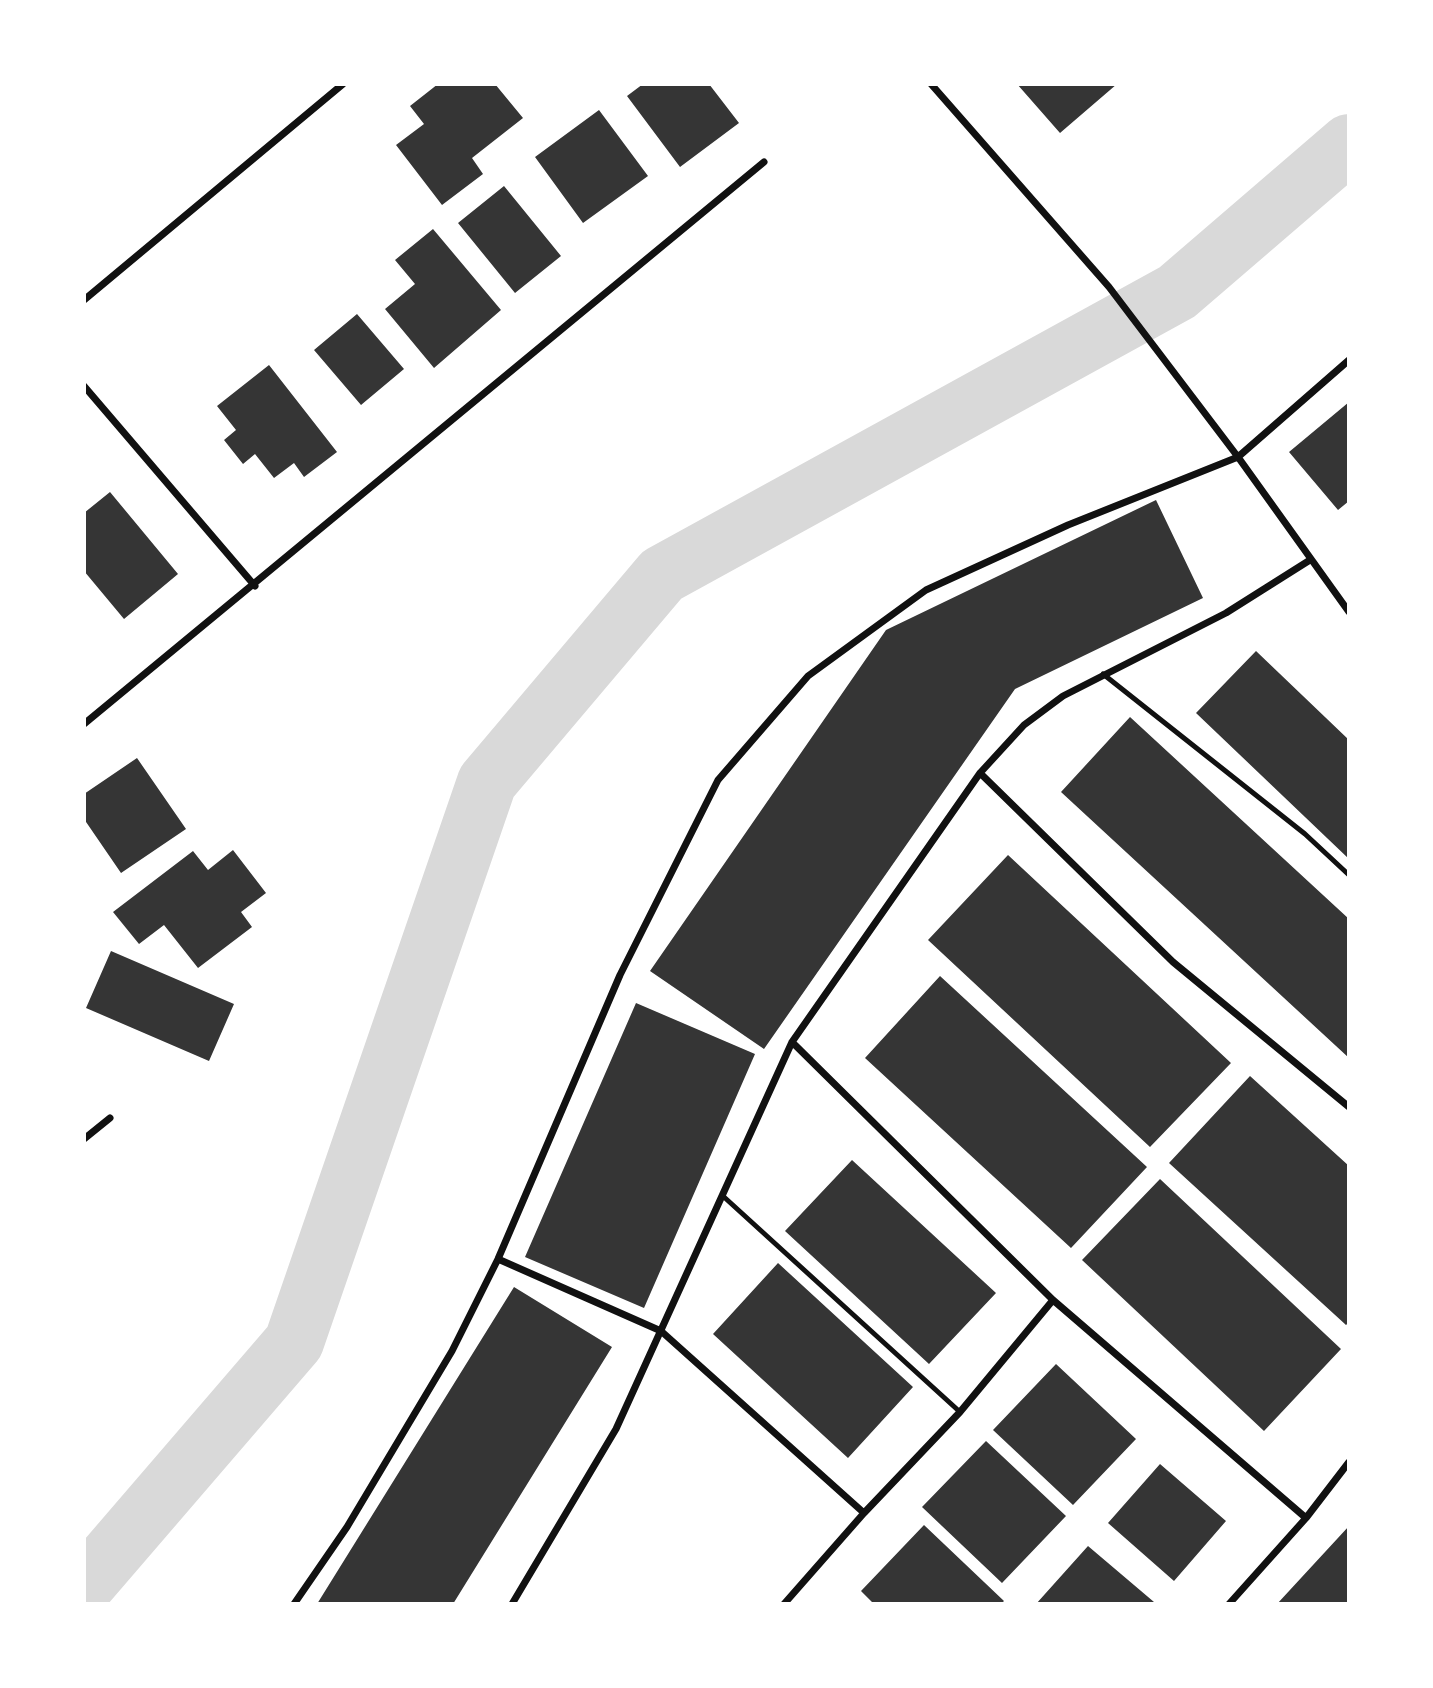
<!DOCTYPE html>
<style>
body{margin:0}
#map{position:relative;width:1433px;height:1688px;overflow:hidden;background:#fff;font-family:Inter,sans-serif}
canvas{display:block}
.frame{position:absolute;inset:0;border:86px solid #fff;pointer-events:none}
</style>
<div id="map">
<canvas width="1433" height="1688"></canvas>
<div class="frame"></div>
</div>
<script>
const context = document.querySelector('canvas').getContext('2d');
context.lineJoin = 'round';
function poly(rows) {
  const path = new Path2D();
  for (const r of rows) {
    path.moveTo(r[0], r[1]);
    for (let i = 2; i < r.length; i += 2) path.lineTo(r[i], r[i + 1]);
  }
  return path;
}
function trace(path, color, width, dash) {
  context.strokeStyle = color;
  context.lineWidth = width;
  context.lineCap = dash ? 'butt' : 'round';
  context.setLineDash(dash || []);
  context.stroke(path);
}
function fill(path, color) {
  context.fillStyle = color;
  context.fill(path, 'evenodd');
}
trace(poly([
 [84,1586,294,1342,487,782,662,575,1177,292,1349,144]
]), '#d9d9d9', 60);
fill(poly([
 [438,84,495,84,523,118,472,158,483,174,442,205,396,145,424,124,410,106],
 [643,84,709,84,739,123,680,167,627,96],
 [1017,84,1117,84,1060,133],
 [599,110,648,176,583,223,535,157],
 [504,186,561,256,515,293,458,223],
 [433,229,501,310,434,368,385,309,415,284,395,260],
 [357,314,404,369,361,405,314,350],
 [269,365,337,452,304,477,294,463,274,478,255,454,243,464,224,440,236,430,217,406],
 [1349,402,1349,501,1338,510,1289,452],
 [110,492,178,574,124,619,84,571,84,513],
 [1156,500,1203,598,1015,689,764,1049,650,971,886,630],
 [1256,651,1349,740,1349,859,1196,713],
 [1130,717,1349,919,1349,1058,1061,792],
 [137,758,186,829,121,873,84,819,84,794],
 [233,850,266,893,241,912,252,927,198,968,164,925,139,944,113,912,193,851,208,870],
 [1008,855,1231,1063,1150,1147,928,940],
 [111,951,234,1004,209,1061,86,1008],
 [940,976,1147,1167,1071,1248,865,1058],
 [636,1003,755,1054,644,1308,525,1257],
 [1250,1076,1349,1166,1349,1322,1346,1325,1169,1163],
 [852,1160,996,1293,929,1364,785,1231],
 [1160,1179,1341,1349,1264,1431,1082,1260],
 [778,1263,913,1387,848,1458,713,1334],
 [514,1287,612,1347,453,1604,317,1604],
 [1056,1364,1136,1439,1073,1505,993,1430],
 [986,1441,1066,1516,1002,1583,922,1507],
 [1160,1464,1226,1521,1174,1581,1108,1523],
 [924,1525,1004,1601,1001,1604,874,1604,861,1591],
 [1349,1526,1349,1604,1277,1604],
 [1088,1546,1154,1602,1153,1604,1036,1604]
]), '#353535');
trace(poly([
 [1103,674,1305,834,1349,875],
 [724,1197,960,1412]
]), '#111', 5);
trace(poly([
 [931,84,1109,287,1238,457,1349,612],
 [84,300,343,84],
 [84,386,255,586],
 [84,724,764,162],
 [980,773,1173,962,1349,1107],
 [792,1042,1053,1300,1306,1518],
 [84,1139,110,1118],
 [498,1259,661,1331,864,1513],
 [294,1604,347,1527,452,1351,498,1259,620,975,718,780,808,676,926,590,1068,525,1238,457,1349,360],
 [512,1604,616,1429,792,1042,980,773,1024,725,1063,696,1226,613,1310,560],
 [784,1604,864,1513,960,1412,1053,1300],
 [1229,1604,1306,1518,1349,1462]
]), '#111', 7);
</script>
